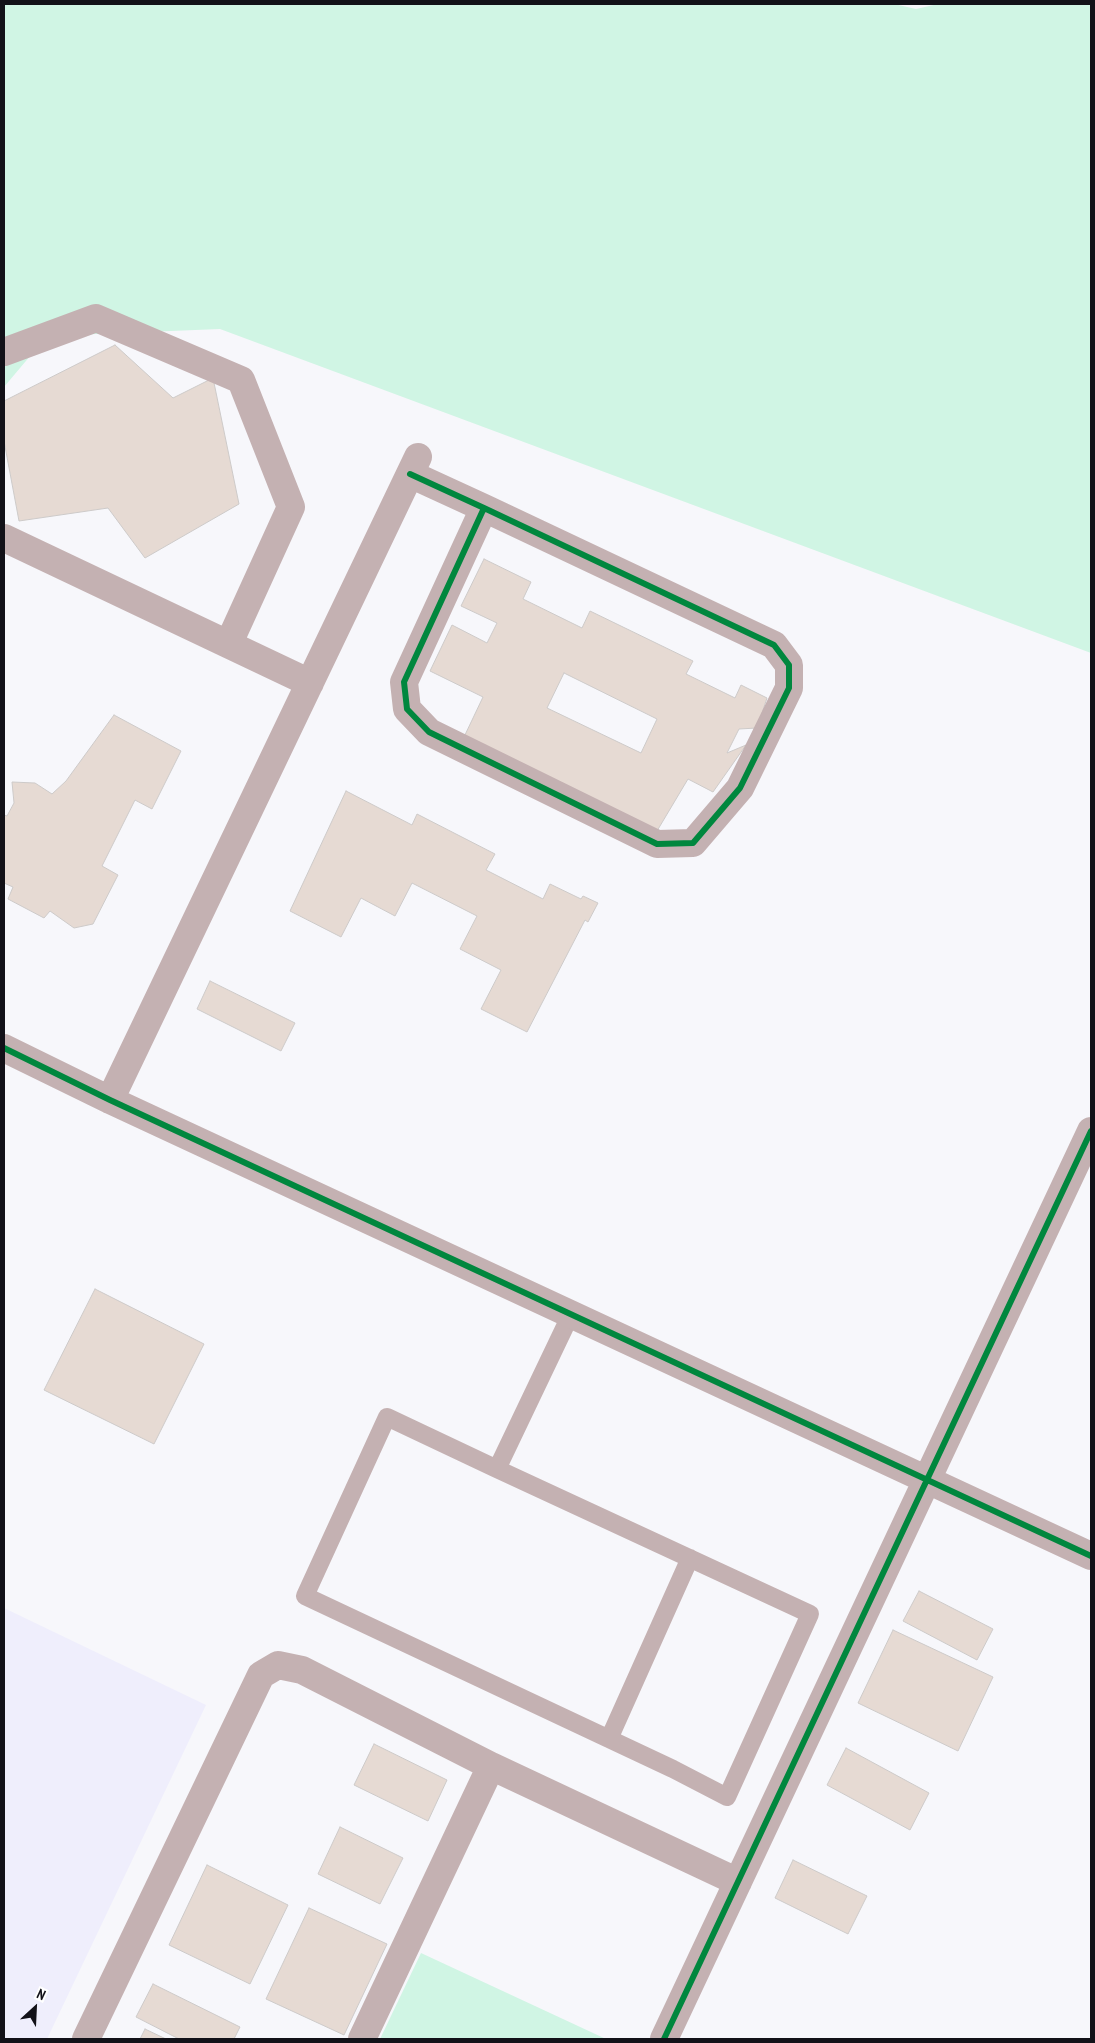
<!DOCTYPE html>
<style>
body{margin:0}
#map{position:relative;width:1095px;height:2043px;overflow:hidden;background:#f7f7fb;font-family:"PT Sans Narrow",sans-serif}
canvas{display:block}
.frame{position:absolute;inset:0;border:5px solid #121118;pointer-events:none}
.north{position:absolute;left:10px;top:1983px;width:50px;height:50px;-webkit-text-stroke:4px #fff;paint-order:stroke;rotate:25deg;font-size:14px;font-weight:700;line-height:20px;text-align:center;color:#121118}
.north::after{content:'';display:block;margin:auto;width:18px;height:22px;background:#121118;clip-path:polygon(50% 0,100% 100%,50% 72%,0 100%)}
</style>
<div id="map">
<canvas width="1095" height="2043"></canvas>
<div class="frame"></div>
<div class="north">N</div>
</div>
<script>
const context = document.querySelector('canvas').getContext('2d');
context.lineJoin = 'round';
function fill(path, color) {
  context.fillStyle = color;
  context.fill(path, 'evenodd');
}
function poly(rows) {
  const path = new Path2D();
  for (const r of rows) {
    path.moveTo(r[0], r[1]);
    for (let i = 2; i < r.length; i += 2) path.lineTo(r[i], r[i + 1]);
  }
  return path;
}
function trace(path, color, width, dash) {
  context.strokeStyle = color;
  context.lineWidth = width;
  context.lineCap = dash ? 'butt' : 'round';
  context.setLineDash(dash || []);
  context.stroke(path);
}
fill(poly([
 [4,1608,206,1705,47,2039,4,2039]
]), '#efeefc');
fill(poly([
 [4,4,894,4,916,9,938,4,1091,4,1091,653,220,329,47,336,4,387],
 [421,1953,606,2039,380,2039]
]), '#d0f5e4');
const building = poly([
 [115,345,173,398,213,378,239,504,145,558,108,508,19,521,4,441,4,401,115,345],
 [484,559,531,582,523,599,582,628,590,611,693,661,686,674,735,698,741,685,767,698,757,728,739,729,727,753,746,745,713,792,688,779,657,831,464,737,483,697,430,671,452,625,487,643,497,623,461,606,484,559],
 [564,673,657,719,641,753,547,708,564,673],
 [114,715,181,751,152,809,135,800,102,866,118,875,93,924,74,928,50,911,44,918,8,899,13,887,4,883,4,815,7,816,14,803,12,782,35,783,52,794,66,781,114,715],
 [346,791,412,825,417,814,495,854,486,870,543,899,550,884,581,899,583,896,598,903,588,922,585,920,527,1032,481,1009,501,970,460,949,477,916,412,883,395,916,361,898,341,937,290,911,346,791],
 [210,981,295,1023,281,1051,197,1009,210,981],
 [95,1289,204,1344,154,1444,44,1390,95,1289],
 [919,1591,993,1629,977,1660,903,1621,919,1591],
 [893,1630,993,1677,958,1751,858,1703,893,1630],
 [374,1744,447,1780,428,1821,354,1785,374,1744],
 [846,1748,929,1793,910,1830,827,1785,846,1748],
 [340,1827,403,1858,380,1904,318,1874,340,1827],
 [793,1860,867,1896,848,1934,775,1898,793,1860],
 [207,1865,288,1905,250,1984,169,1945,207,1865],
 [309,1908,387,1944,344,2035,266,1999,309,1908],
 [153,1984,240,2027,234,2039,179,2039,136,2017,153,1984],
 [145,2029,166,2039,140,2039,145,2029]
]);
fill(building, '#e6dad3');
trace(building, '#cdcac9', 1);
trace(poly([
 [497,1469,810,1614,727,1797,673,1769,305,1596,387,1417,497,1469,571,1314],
 [609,1739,690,1558]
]), '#c4b1b2', 18);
trace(poly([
 [4,352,96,318,241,380,291,507,229,643],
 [410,474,484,508,774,645,789,665,789,688,740,788,693,843,657,844,429,732,407,709,404,682,484,508],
 [4,538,310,683],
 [4,1048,110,1100,1091,1556],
 [110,1100,418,457],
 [86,2039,261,1675,278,1665,302,1670,491,1766,738,1882],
 [362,2039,491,1766],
 [664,2039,1091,1131]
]), '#c4b1b2', 28);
trace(poly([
 [410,474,484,508,774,645,789,665,789,688,740,788,693,843,657,844,429,732,407,709,404,682,484,508],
 [4,1048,110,1100,1091,1556],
 [664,2039,1091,1131]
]), '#00873e', 6);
</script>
